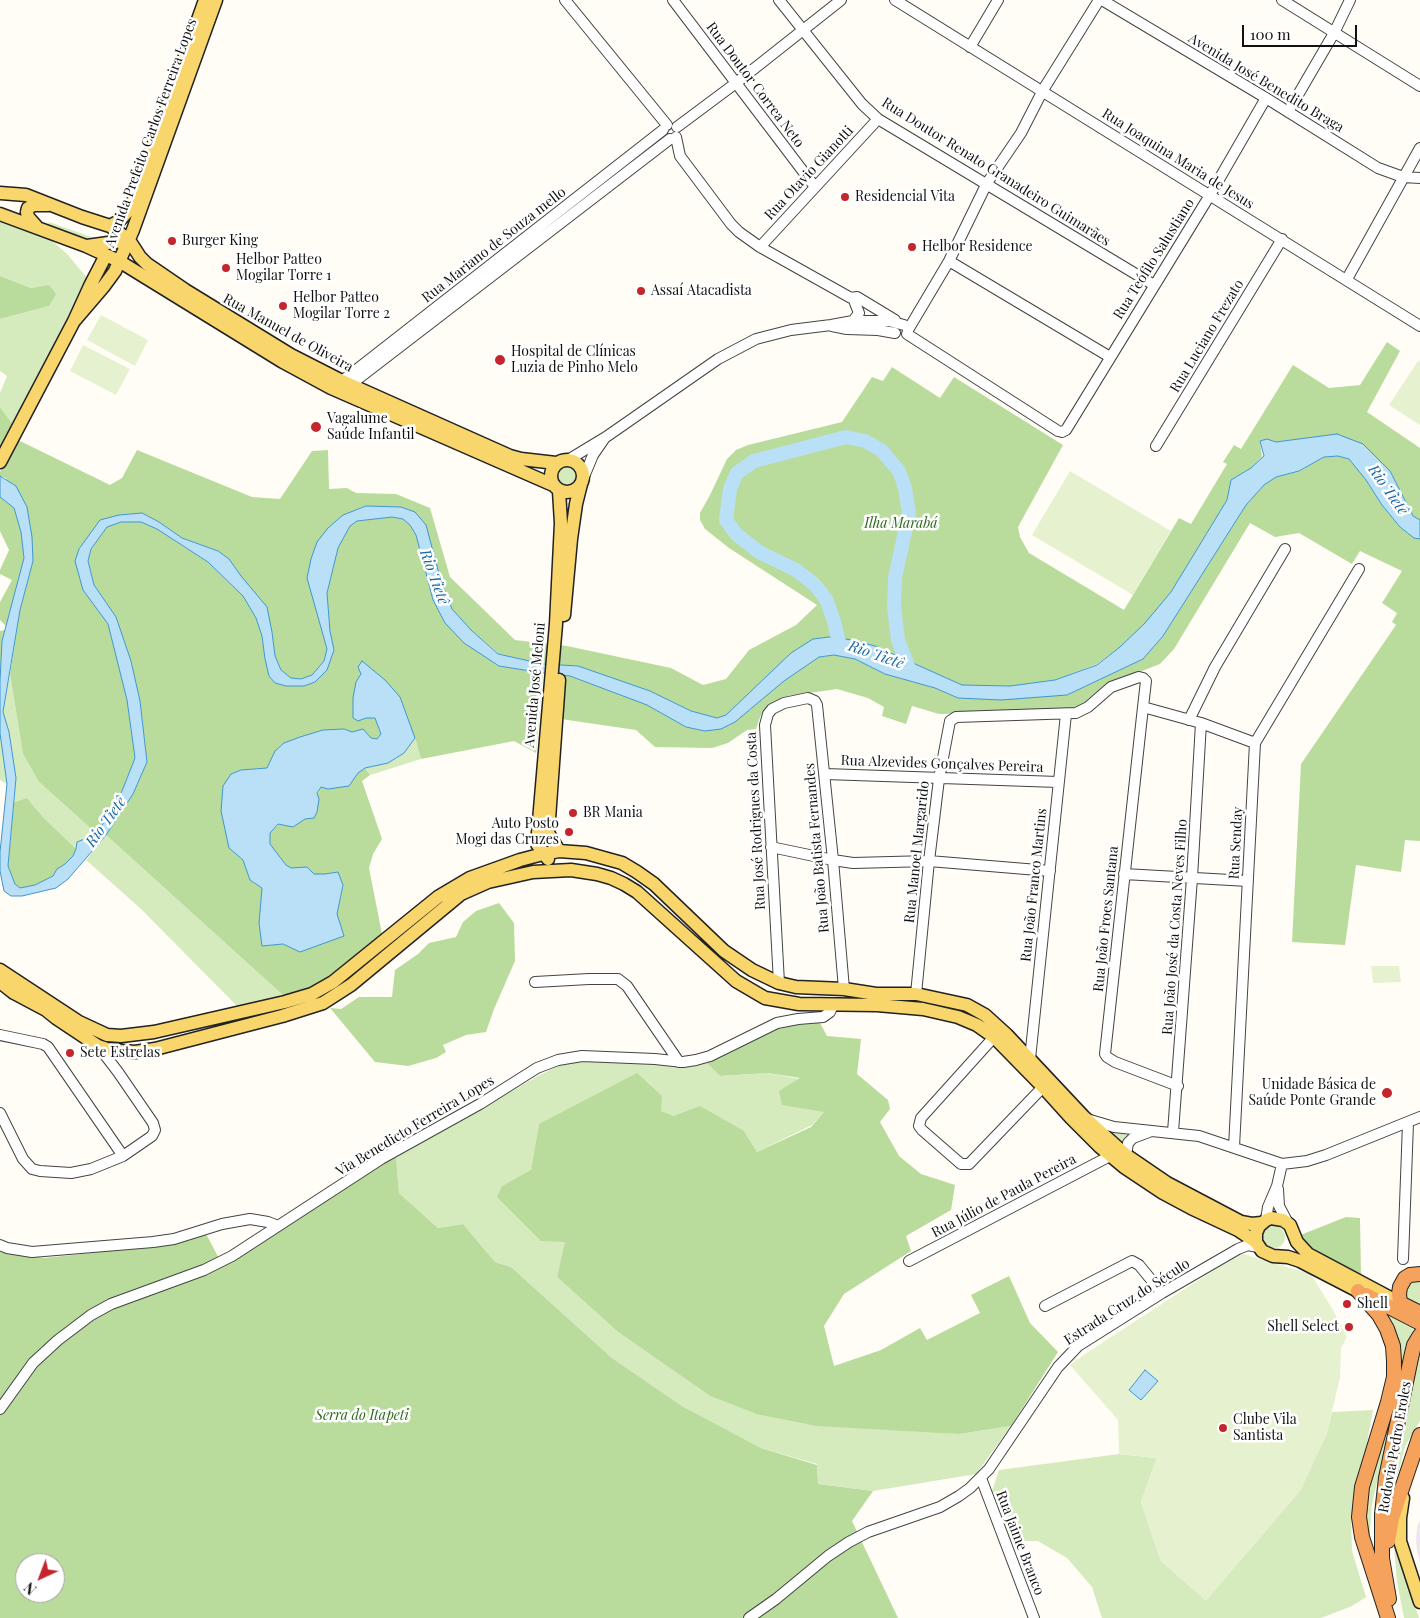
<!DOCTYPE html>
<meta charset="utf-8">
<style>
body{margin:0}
#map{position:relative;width:1420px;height:1618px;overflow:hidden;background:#fffdf5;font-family:"Playfair Display",serif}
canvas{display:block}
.north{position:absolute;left:15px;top:1553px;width:50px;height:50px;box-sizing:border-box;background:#fff;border:1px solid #a0a0a0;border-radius:50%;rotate:223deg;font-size:14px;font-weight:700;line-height:20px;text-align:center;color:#111}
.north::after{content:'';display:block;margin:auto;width:18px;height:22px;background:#c4262e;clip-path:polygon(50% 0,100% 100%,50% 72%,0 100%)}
.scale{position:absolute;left:1242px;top:25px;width:115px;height:22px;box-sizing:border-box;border:2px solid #111;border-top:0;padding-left:6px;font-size:15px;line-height:18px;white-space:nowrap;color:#111;-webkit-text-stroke:4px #fff;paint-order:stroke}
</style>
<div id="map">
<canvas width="1420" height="1618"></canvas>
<div class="north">N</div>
<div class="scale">100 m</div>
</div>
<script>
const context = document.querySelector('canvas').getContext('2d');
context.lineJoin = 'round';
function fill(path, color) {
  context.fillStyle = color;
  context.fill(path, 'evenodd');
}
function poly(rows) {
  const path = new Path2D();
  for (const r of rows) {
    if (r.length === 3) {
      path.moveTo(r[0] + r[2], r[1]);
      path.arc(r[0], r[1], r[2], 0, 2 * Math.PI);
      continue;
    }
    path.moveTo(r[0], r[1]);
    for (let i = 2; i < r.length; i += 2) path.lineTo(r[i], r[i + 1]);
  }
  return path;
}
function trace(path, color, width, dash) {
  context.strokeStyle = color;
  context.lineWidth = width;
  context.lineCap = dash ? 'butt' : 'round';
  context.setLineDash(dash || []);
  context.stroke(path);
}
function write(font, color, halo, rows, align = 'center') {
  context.font = font + ' "Playfair Display",serif';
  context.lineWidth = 5;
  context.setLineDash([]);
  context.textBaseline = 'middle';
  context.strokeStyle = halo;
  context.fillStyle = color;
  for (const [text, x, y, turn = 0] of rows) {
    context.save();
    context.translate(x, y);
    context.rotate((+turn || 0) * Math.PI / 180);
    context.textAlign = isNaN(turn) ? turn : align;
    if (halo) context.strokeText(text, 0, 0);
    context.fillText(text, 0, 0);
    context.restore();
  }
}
fill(poly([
 [1420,1520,1420,1561,1417,1551,1416,1539,1417,1528]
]), '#eee6ef');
fill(poly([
 [0,220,49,238,67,254,88,279,12,423,0,407,0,393,7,376,0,371,0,319,49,306,49,286,31,288,0,276],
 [49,222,97,239,85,241,47,226],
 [567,477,11],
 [10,674,23,754,39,782,97,834,77,842,76,849,43,817,27,798,14,802,16,778,9,732,3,712],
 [0,733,1,737,7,784,0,780],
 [415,738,421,759,370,775,365,768,388,763,404,753],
 [106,835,285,997,239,1008,141,909,86,860],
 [571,1060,706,1062,720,1076,768,1073,800,1079,824,1112,812,1125,757,1152,744,1131,674,1116,661,1111,539,1124,531,1171,502,1186,566,1242,557,1277,618,1332,710,1396,756,1414,959,1434,1011,1426,976,1474,873,1491,818,1484,817,1464,761,1448,682,1406,612,1358,511,1267,495,1262,463,1224,438,1228,399,1193,396,1157,538,1076],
 [1100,1127,1136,1132,1128,1136,1122,1146],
 [1274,1237,11],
 [1420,1277,1420,1304,1417,1307,1407,1301,1405,1284],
 [1381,1310,1413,1329,1405,1351,1393,1414,1372,1504,1368,1560,1365,1541,1367,1499,1397,1375],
 [1420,1343,1420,1421,1405,1446,1398,1474,1395,1477,1392,1477],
 [1373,1410,1363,1465,1351,1518,1352,1551,1366,1597,1352,1606,1321,1618,1102,1618,1092,1587,1067,1558,1038,1541,1010,1541,992,1491,999,1470,1119,1454,1157,1458,1141,1502,1161,1561,1206,1600,1326,1436,1332,1412],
 [1395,1532,1398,1556,1419,1618,1404,1618,1397,1582,1394,1546]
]), '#d5ebbd');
fill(poly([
 [0,276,31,288,49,285,56,294,49,306,0,319],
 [1387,342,1400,351,1367,412,1420,448,1420,520,1413,516,1390,471,1337,434,1276,442,1267,439,1260,441,1262,457,1251,468,1231,480,1227,500,1171,592,1146,623,1120,647,1097,664,1055,680,1010,686,962,685,875,646,852,640,829,637,813,639,726,715,717,718,691,711,650,691,578,666,543,664,499,654,471,630,452,609,441,581,401,507,365,506,343,515,328,528,324,634,327,649,324,661,312,675,301,679,291,678,281,670,275,656,272,632,241,576,229,559,218,551,182,538,159,522,142,513,119,515,79,548,83,590,108,624,119,666,127,700,135,758,122,791,97,834,39,782,23,754,10,674,20,610,33,561,6,478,0,476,0,472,18,440,110,485,122,478,137,450,252,497,280,499,312,451,328,450,329,489,347,488,356,493,396,494,430,508,450,577,515,640,567,646,671,668,703,685,726,679,749,650,796,625,817,605,729,548,705,529,700,520,700,513,710,495,727,459,736,450,748,445,842,422,872,377,883,381,892,367,940,398,954,377,1063,445,1018,527,1020,537,1029,553,1124,610,1179,518,1191,524,1227,464,1223,462,1234,445,1241,449,1293,365,1329,388,1360,385],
 [0,407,12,423,0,447],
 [1338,456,1349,458,1366,480,1382,505,1400,527,1414,538,1420,539,1420,841,1405,840,1401,872,1356,865,1345,945,1292,942,1301,764,1396,625,1392,622,1397,613,1382,603,1402,571,1360,551,1352,564,1299,533,1275,537,1250,523,1174,649,1160,664,1103,686,1081,705,1062,712,939,714,912,706,906,724,882,716,884,707,868,698,837,689,788,696,763,712,760,717,756,729,747,730,728,743,712,748,655,747,636,730,561,719,564,676,570,676,647,705,686,727,705,731,819,657,834,655,855,659,885,674,935,688,958,698,1067,695,1143,659,1163,636,1246,505,1264,485,1276,477,1300,471,1324,457],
 [0,497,14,508,21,532,24,558,6,626,0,620,0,602,12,580,0,574,0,570,9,550,0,531],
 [392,517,403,519,410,525,416,535,433,600,499,666,543,673,536,753,514,741,421,759,415,738,361,674,356,682,367,718,375,718,381,734,377,740,371,738,363,729,352,732,344,729,322,730,284,743,275,751,267,768,241,770,230,848,243,860,250,880,262,888,259,923,262,946,283,944,300,952,337,914,343,885,338,872,325,874,314,874,307,867,291,868,286,865,269,844,269,833,279,824,293,827,305,819,321,787,349,786,358,773,365,768,370,775,362,781,382,839,373,854,369,868,382,934,334,974,315,988,285,997,106,835,133,794,147,762,140,701,131,661,116,617,94,585,88,561,91,549,107,527,121,522,141,522,157,529,208,562,243,596,256,618,262,636,265,659,269,676,275,683,304,686,334,650,330,631,327,593,338,548,350,526,357,521],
 [5,630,2,641,0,681,0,631],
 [27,798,43,817,76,849,73,856,65,864,57,869,53,876,35,885,20,888,15,884,8,866,14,802],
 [499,903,514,923,515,961,494,1009,486,1032,466,1035,443,1045,446,1052,436,1058,408,1066,375,1062,330,1008,341,1009,359,997,392,997,395,970,418,954,429,943,456,937,463,922,476,911],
 [819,1021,827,1036,861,1039,857,1074,888,1100,890,1109,880,1122,899,1156,921,1174,955,1185,951,1210,906,1236,911,1251,844,1294,824,1326,834,1366,881,1350,920,1328,927,1340,980,1313,971,1295,1009,1276,1030,1323,1058,1352,1011,1426,959,1434,817,1426,756,1414,710,1396,618,1332,557,1277,565,1242,541,1241,497,1197,502,1186,531,1170,539,1124,637,1073,662,1096,661,1111,674,1116,700,1106,744,1131,757,1152,811,1127,824,1112,782,1105,779,1091,800,1078,768,1073,720,1076,706,1062,784,1023],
 [396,1157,399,1193,438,1228,463,1224,495,1262,511,1267,612,1358,682,1406,761,1448,817,1465,818,1484,873,1491,852,1521,898,1618,0,1618,0,1251,44,1258,156,1246,205,1232,222,1264,383,1163],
 [25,1563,55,1563,55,1593,25,1593],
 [1346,1217,1360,1218,1361,1276,1311,1251,1298,1236]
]), '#b9dc9c');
fill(poly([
 [101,315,148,340,135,366,87,340],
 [83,345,130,369,116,395,70,371],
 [1418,361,1420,362,1420,425,1389,405],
 [1070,471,1171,531,1133,595,1032,535],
 [1371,966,1399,966,1401,982,1373,983],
 [1240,1253,1311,1274,1333,1310,1347,1337,1341,1348,1340,1378,1326,1436,1301,1490,1206,1601,1161,1561,1141,1502,1157,1458,1119,1454,1118,1420,1070,1365,1085,1354]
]), '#e6f2cf');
const water = poly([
 [1337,434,1363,444,1390,471,1413,516,1420,520,1420,539,1414,538,1400,527,1382,505,1366,480,1349,459,1338,456,1324,457,1299,471,1276,477,1264,485,1246,505,1163,636,1143,659,1067,695,1001,700,958,698,935,688,885,674,855,659,834,655,819,657,784,681,735,722,721,729,705,731,686,727,647,705,570,676,543,673,499,666,464,643,445,623,433,600,416,535,410,525,403,519,392,517,357,521,350,526,338,548,327,593,330,631,334,650,327,670,315,682,304,686,286,686,275,683,269,676,265,659,262,636,256,618,243,596,208,562,157,529,141,522,121,522,107,527,91,549,88,561,94,585,116,617,131,661,140,701,147,762,133,794,106,835,68,879,56,888,22,896,11,896,4,891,0,871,0,852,7,784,0,733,0,681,2,641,24,558,21,532,14,508,0,497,0,476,16,486,27,507,32,537,33,561,20,610,3,712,9,732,16,778,8,866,15,884,20,888,35,885,53,876,57,869,65,864,73,856,76,849,77,842,97,834,122,791,135,758,127,700,108,624,83,590,75,561,79,549,100,520,119,515,142,513,159,522,182,538,218,551,229,559,241,576,267,607,272,632,275,656,281,670,291,678,301,679,312,675,324,661,327,649,307,578,311,559,317,542,328,528,343,515,366,506,401,507,415,512,426,525,441,581,452,609,471,630,498,654,543,664,578,666,650,691,691,711,717,718,726,715,791,653,813,639,829,637,852,640,875,646,962,685,1010,686,1055,680,1097,665,1120,647,1145,623,1171,592,1227,500,1231,480,1251,468,1264,456,1260,441,1267,439,1276,442,1337,434],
 [362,661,385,680,400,697,415,738,404,753,388,763,365,768,358,773,349,786,328,789,321,787,317,793,319,799,317,812,314,818,305,819,293,827,278,824,270,833,270,844,286,865,291,868,307,867,314,874,325,874,338,872,343,885,337,914,344,936,300,952,283,944,262,946,259,923,262,888,250,880,243,860,229,848,221,811,223,786,231,774,241,770,267,768,275,751,284,743,300,737,323,730,344,729,352,732,363,729,371,738,377,739,381,734,375,718,366,718,358,721,353,718,353,698,356,682,361,674,358,667,362,661],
 [1145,1370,1158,1381,1141,1400,1129,1390,1145,1370]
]);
fill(water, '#b9e0f7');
trace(water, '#3f96cf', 1);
trace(poly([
 [839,642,833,618,826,599,814,584,796,570,759,552,736,534,726,520,730,489,737,473,754,461,846,437,865,441,881,450,899,471,905,488,909,513,895,578,894,607,898,640,908,666]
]), '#b9e0f7', 14);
const minor = poly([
 [565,0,667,125],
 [673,0,815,187],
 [779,0,862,104,878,119,1154,285],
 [895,0,1420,326],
 [1102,0,1266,98,1378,168,1403,177,1420,178],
 [1282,0,1420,86],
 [970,47,998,0],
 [1288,112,1334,33,1350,0],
 [677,127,736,83,841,0],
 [676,137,680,156,731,224,739,232,760,247,851,298,857,297,895,320],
 [760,247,878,119],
 [949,261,1110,357],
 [1347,279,1420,148],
 [853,321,859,313,855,303],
 [832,326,847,329,878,330,895,333],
 [908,330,949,261,987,183,1021,133,1043,90,1099,0],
 [907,334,1058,431,1062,432,1066,430,1210,195,1266,98],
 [342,381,663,130],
 [350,385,670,139],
 [1156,446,1282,239],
 [568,460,606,437,718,359,756,339,791,330,831,325,853,321,889,321,904,325],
 [583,479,593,455,604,439],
 [1143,707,1201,723,1255,743],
 [1189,720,1215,667,1285,549],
 [825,774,1058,782],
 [771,847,833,860,853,863,929,861,1050,871],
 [1124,874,1248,881],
 [535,982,589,979,618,979,627,986,679,1062],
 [779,983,765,725,768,714,772,709,784,703,808,698,815,701,817,705,833,860,844,989],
 [916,994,929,861,939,779,950,721,956,717,1076,713,1088,707,1111,687,1139,677,1143,678,1146,681,1143,707,1105,1054,1107,1057,1115,1062,1178,1086],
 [0,1035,43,1044,48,1047,123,1156],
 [994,1037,921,1118,919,1126,922,1130,961,1164,969,1164,1043,1087],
 [1030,1059,1066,714],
 [0,1113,23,1159,32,1169,40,1171,71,1173,91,1169,123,1156,152,1136,155,1130,153,1123,118,1072,98,1046],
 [1087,1119,1114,1127,1199,1136,1282,1164,1307,1161,1326,1155,1420,1117],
 [1173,1132,1192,878,1201,723],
 [1234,1147,1255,743,1359,569],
 [1126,1155,1128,1143,1133,1138,1149,1132],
 [1278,1189,1279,1206,1288,1223],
 [1266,1220,1268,1207,1277,1186,1282,1164],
 [0,1245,7,1248,32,1252,153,1242,174,1239,222,1224,250,1219,268,1222,278,1226],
 [1403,1259,1408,1123],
 [909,1261,1110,1156],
 [1045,1306,1132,1261,1139,1265,1162,1293],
 [0,1409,33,1363,58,1340,91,1315,111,1304,204,1270,232,1256,381,1159,480,1104,537,1068,558,1060,582,1056,655,1059,683,1062,696,1060,710,1056,777,1023,798,1019,823,1017,830,1012,833,1005],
 [981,1478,1034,1618],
 [749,1618,776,1599,828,1556,849,1542,868,1532,940,1507,959,1496,970,1488,989,1469,1058,1367,1078,1346,1162,1293,1238,1249,1248,1245,1258,1247]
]);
const major = poly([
 [0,193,26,195,82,217,110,226,129,240,140,257,147,264,185,290,291,355,342,381,510,456,521,459,556,463],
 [0,214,86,246,119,261,283,362,331,388,553,485],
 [36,226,28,217,27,212,28,208,34,205,48,205],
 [110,226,119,221,129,210,133,202,205,0],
 [87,246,129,240],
 [74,321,104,286,115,271,133,230,216,0],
 [567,476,16],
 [0,462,74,321,90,286,106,255],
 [564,615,571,539,576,504,581,484],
 [559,851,548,833,559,680],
 [548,859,537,844,556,624,561,523,559,491],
 [0,970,79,1022,107,1035,121,1036,154,1032,285,1002,312,994,333,982,438,897,470,878,520,860,543,854,559,851,586,853,622,863,637,872,654,884,724,951,752,970,779,983,796,987,844,989,876,994,916,994,967,1005,985,1015,1007,1035,1084,1117,1126,1155,1167,1183,1241,1222,1252,1224,1261,1223],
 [0,982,14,993,46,1010,56,1018,98,1046,107,1049,122,1051,135,1052,155,1049,282,1016,323,1003,351,985,461,894,488,882,533,872,571,870,597,874,611,878,624,884,637,892,736,981,765,998,799,1004,877,1005,923,1009,958,1017,977,1025,994,1037,1043,1087,1071,1118,1100,1147,1124,1167,1163,1193,1191,1208,1238,1230,1256,1242],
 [1358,1291,1300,1261,1288,1257,1273,1256,1262,1251,1256,1242,1256,1233,1259,1226,1266,1220,1271,1218,1283,1220,1290,1225,1297,1242,1308,1254,1400,1303],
 [1403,1498,1400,1518,1400,1541,1420,1602]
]);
const highway = poly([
 [1358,1291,1379,1315,1387,1329,1393,1346,1394,1361,1394,1377,1388,1402,1362,1487,1359,1517,1362,1537,1388,1618],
 [1366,1295,1420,1323],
 [1416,1311,1400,1303,1399,1294,1400,1287,1405,1278,1410,1275,1420,1274],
 [1388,1541,1392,1518,1420,1435],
 [1389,1599,1382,1558,1382,1514,1386,1478,1411,1358,1414,1345,1420,1335]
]);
trace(minor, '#444', 12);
trace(major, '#222', 15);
trace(highway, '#222', 16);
trace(minor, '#fff', 10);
trace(major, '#f9d66b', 12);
trace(highway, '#f5a25d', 14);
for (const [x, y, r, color] of [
 [845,197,5,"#c4262e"],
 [172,241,5,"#c4262e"],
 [912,247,5,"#c4262e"],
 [226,268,5,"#c4262e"],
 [641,291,5,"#c4262e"],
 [283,306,5,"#c4262e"],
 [500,360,6,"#c4262e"],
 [316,427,6,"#c4262e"],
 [573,813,5,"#c4262e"],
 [569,832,5,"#c4262e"],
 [70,1053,5,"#c4262e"],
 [1387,1093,6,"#c4262e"],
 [1347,1304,5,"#c4262e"],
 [1349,1327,5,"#c4262e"],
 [1223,1428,5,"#c4262e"]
]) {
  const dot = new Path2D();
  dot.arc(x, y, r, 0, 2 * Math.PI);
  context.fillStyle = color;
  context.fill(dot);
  trace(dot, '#fff', 2);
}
write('14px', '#111', '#fff', [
 ["Avenida José Benedito Braga",1266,83,31],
 ["Rua Doutor Correa Neto",755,85,53],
 ["Avenida Prefeito Carlos Ferreira Lopes",151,133,-70],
 ["Rua Joaquina Maria de Jesus",1178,159,32],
 ["Rua Doutor Renato Granadeiro Guimarães",996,172,32],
 ["Rua Otavio Gianotti",809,173,-47],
 ["Rua Mariano de Souza mello",494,245,-38],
 ["Rua Teófilo Salustiano",1154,259,-58],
 ["Rua Manuel de Oliveira",288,333,29],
 ["Rua Luciano Frezato",1207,336,-59],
 ["Avenida José Meloni",535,685,-85],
 ["Rua Alzevides Gonçalves Pereira",942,764,2],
 ["Rua José Rodrigues da Costa",756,821,-93],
 ["Rua Senday",1236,843,-87],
 ["Rua João Batista Fernandes",817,848,-95],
 ["Rua Manoel Margarido",917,852,-84],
 ["Rua João Franco Martins",1034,885,-84],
 ["Rua João Froes Santana",1106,919,-84],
 ["Rua João José da Costa Neves Filho",1175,927,-86],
 ["Via Benedicto Ferreira Lopes",415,1126,-31],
 ["Rua Júlio de Paula Pereira",1004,1196,-28],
 ["Estrada Cruz do Século",1127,1302,-33],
 ["Rodovia Pedro Eroles",1395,1447,-80],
 ["Rua Jaime Branco",1020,1543,69]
]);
write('14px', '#111', '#fff', [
 ["Residencial Vita",855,197],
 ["Burger King",182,241],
 ["Helbor Residence",922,247],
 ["Helbor Patteo",236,260],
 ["Mogilar Torre 1",236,276],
 ["Assaí Atacadista",651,291],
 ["Helbor Patteo",293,298],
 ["Mogilar Torre 2",293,314],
 ["Hospital de Clínicas",511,352],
 ["Luzia de Pinho Melo",511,368],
 ["Vagalume",327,419],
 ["Saúde Infantil",327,435],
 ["BR Mania",583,813],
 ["Auto Posto",559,824,"right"],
 ["Mogi das Cruzes",559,840,"right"],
 ["Sete Estrelas",80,1053],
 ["Unidade Básica de",1376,1085,"right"],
 ["Saúde Ponte Grande",1376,1101,"right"],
 ["Shell",1357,1304],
 ["Shell Select",1339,1327,"right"],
 ["Clube Vila",1233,1420],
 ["Santista",1233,1436]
], 'left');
write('italic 14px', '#2f6b1f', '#fff', [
 ["Ilha Marabá",901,524],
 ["Serra do Itapeti",362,1416]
]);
write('italic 15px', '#1768a6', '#fff', [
 ["Rio Tietê",1388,490,55],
 ["Rio Tietê",434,577,70],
 ["Rio Tietê",876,655,19],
 ["Rio Tietê",106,822,-54]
]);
</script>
